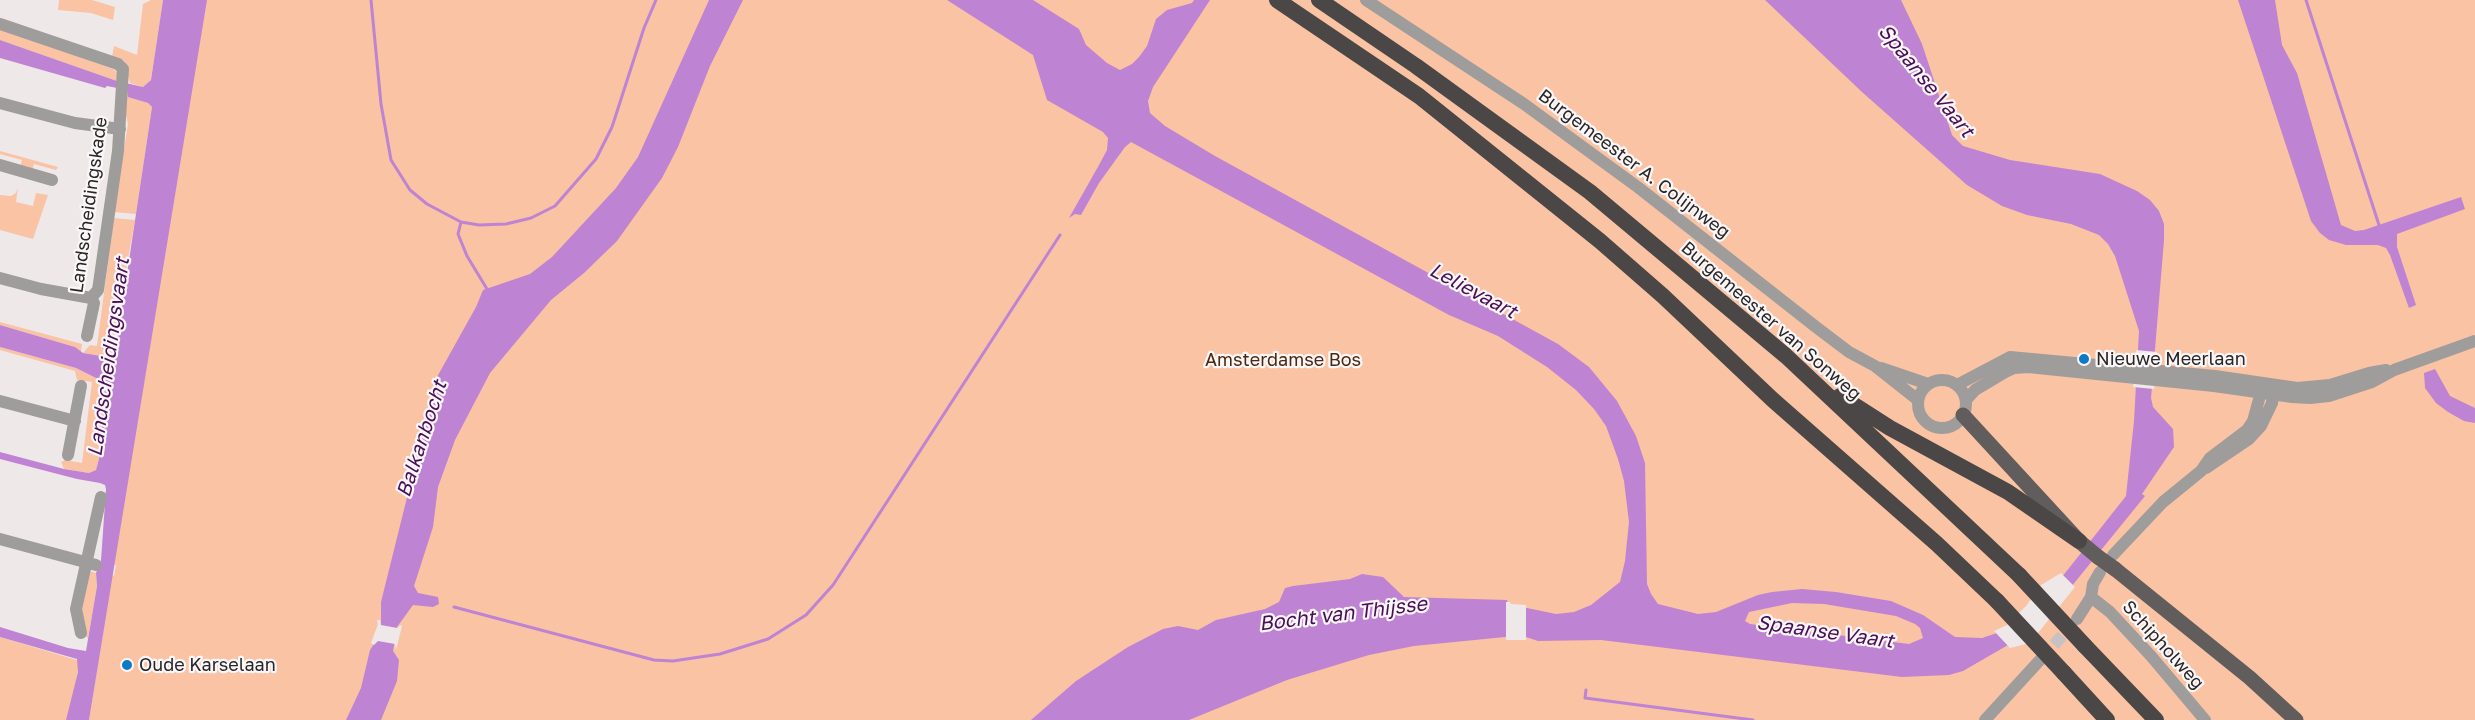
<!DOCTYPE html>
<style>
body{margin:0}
canvas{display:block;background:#eee8e9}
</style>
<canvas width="2475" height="720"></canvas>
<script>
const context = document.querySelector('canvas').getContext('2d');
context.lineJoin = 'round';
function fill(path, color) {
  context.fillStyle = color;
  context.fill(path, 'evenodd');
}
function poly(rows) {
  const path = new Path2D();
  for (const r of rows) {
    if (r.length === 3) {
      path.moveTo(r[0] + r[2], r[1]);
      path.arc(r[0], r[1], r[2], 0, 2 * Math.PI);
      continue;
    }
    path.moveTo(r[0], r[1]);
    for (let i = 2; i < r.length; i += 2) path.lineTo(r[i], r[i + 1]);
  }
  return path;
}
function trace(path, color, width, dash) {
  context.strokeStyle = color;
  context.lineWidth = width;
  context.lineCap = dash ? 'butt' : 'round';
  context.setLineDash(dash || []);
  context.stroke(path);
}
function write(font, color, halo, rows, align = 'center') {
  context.font = font + ' "Golos Text",sans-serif';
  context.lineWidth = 4.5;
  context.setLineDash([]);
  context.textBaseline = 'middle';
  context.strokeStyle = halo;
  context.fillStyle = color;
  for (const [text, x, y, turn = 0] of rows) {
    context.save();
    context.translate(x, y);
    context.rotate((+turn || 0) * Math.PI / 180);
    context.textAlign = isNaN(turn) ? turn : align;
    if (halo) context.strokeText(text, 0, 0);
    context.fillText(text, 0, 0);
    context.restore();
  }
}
fill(poly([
 [59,0,92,0,115,7,113,20,91,13,58,10],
 [151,0,163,0,151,80,143,87,130,83,124,61,112,57,114,46,137,55,143,4],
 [202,0,2475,0,2475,720,89,720,112,575,114,576,116,565,114,564],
 [0,28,113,69,117,72,117,81,0,40],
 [124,89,129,93,129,97,148,103,152,107,136,214,114,212,128,124,124,107],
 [0,151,58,167,56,170,34,164,32,170,20,167,22,160,0,154],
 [18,187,16,202,33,206,36,193,48,195,33,239,0,230,0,195,11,196,16,193],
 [114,218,135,220,111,354,107,357,83,353,90,345,97,346],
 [0,322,82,344,81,352,75,347,0,325],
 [0,347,76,368,100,380,105,386,99,459,96,470,89,473,64,469,61,462,65,460,82,463,92,382,77,380,75,371,0,350],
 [89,571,96,573,97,586,88,638,83,635,79,611],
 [0,637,80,661,68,720,0,720]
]), '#fac3a3');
fill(poly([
 [163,0,207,0,89,720,66,720,78,672,77,659,0,637,0,627,68,648,86,651,97,586,96,573,101,560,106,489,105,485,100,483,77,479,0,459,0,452,64,469,89,473,96,470,99,459,105,387,100,380,76,368,0,347,0,325,75,347,83,353,107,357,115,354,152,107,148,103,128,97,127,90,107,86,105,88,0,58,0,40,117,81,143,87,151,80],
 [709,0,743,0,710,66,678,147,662,178,617,241,584,273,551,300,490,373,455,440,438,487,433,527,414,586,418,593,438,597,439,604,433,607,413,605,397,627,393,651,399,660,397,681,381,720,346,720,361,688,370,650,376,641,381,624,381,602,437,377,476,307,483,290,530,274,552,257,616,188,638,157],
 [947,0,1033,0,1079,29,1086,45,1107,63,1120,70,1132,64,1139,57,1147,46,1156,19,1167,10,1192,3,1194,0,1210,0,1153,87,1148,101,1150,113,1165,126,1215,156,1558,344,1589,367,1617,401,1636,436,1645,463,1647,584,1651,594,1658,604,1698,614,1716,612,1758,595,1772,592,1802,589,1836,592,1891,601,1923,615,1955,637,1982,638,2003,631,2062,577,2126,496,2134,421,2139,331,2115,256,2108,244,2099,235,2071,224,2027,215,2002,206,1967,185,1862,92,1765,0,1901,0,1922,44,1952,135,1963,146,2010,160,2100,174,2137,191,2150,200,2159,211,2164,224,2164,240,2151,398,2153,407,2173,429,2174,447,2142,494,2145,496,2058,603,2008,645,1963,671,1949,675,1902,677,1601,640,1538,641,1526,637,1505,637,1414,646,1369,655,1287,680,1189,720,1031,720,1076,681,1128,647,1163,629,1178,626,1198,630,1216,620,1265,609,1279,602,1285,588,1293,586,1350,579,1362,574,1383,577,1404,597,1507,600,1509,607,1527,608,1556,614,1574,612,1591,605,1620,582,1625,561,1629,522,1624,481,1618,459,1606,426,1594,409,1576,390,1547,367,1498,336,1449,315,1131,142,1125,147,1099,183,1081,215,1075,214,1069,218,1099,165,1107,150,1108,138,1103,132,1047,100,1033,55],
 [1792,603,1824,604,1896,616,1915,624,1920,628,1923,638,1909,644,1750,624,1745,621,1749,612],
 [2238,0,2275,0,2282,45,2297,73,2341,225,2355,231,2364,230,2461,197,2465,209,2397,234,2397,247,2416,305,2409,308,2390,255,2386,248,2378,245,2346,245,2329,240,2320,233,2311,221],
 [2435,369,2450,396,2475,408,2475,423,2464,421,2448,412,2436,403,2425,388,2424,373]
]), '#bf83d3');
fill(poly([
 [2136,350,2157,352,2154,389,2133,387],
 [2061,573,2075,587,2030,643,2010,648,1994,631,2007,625,2026,606,2041,585],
 [1506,602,1510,602,1511,604,1526,605,1526,640,1506,640],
 [377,620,380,620,381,625,397,628,401,625,402,626,396,650,395,644,378,641,374,645,371,643,378,624]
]), '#eee8e9');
trace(poly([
 [371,0,381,104,391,160,410,190,427,204,461,222,479,225,506,224,531,218,555,206,596,159,612,127,644,28,656,0],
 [2306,0,2379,225],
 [461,222,458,234,467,256,487,289],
 [454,607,654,660,673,661,720,654,768,639,806,615,833,585,1060,235],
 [1586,690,1585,698,1753,720]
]), '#bf83d3', 3);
trace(poly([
 [2042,658,2073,624]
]), '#c6c1c2', 12, [12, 6]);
trace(poly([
 [1366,0,1524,104,1639,188,1816,327,1849,352,1875,366,1918,400],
 [0,24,118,64,123,69,118,151,98,290,91,298],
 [0,103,75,123,120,129],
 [0,165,52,180],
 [0,278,41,289,91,298],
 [87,336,94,303,91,298],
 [1881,368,1928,384],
 [1942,404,24],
 [1957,385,2010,357,2215,376,2297,388,2330,385,2369,373,2386,370],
 [1966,400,1975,390,2005,372,2014,368,2028,367,2214,386,2292,397,2310,398,2329,396,2372,382,2394,370,2475,341],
 [0,401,75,421],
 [68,455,81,386],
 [2206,468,2249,439,2261,426,2272,403,2273,394,2270,387],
 [0,539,96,565],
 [2113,555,2163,502,2201,471,2210,458,2247,430,2253,421,2261,392,2265,387],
 [2091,597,2110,612,2151,656,2205,720],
 [2077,619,2091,597,2093,584,2100,572],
 [81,633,76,609,101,497],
 [1985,720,2040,660]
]), '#9f9c9c', 12);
trace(poly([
 [1963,415,2079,541,2098,557],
 [2115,569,2250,678,2296,720]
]), '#615d5c', 15);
trace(poly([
 [1277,0,1419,96,1600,241,1663,296,1773,400,1937,544,1997,601],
 [1319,0,1416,66,1590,192,1786,356,2019,575],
 [1840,396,1890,428,2008,492,2079,541],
 [2085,646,2156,720],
 [2064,673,2107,720]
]), '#4b4746', 16);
trace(poly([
 [2098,557,2115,569]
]), '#615d5c', 15);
trace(poly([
 [2019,575,2085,646],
 [1997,601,2064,673]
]), '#4b4746', 16);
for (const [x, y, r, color] of [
 [2084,359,6,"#0d7ac5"],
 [127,665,6,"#0d7ac5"]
]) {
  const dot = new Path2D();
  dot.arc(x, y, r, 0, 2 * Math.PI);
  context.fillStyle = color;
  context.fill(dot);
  trace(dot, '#fbf6f7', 2);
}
write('18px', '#282626', '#fbf6f7', [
 ["Burgemeester A. Colijnweg",1634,164,37],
 ["Landscheidingskade",89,205,-82],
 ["Burgemeester van Sonweg",1771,321,41],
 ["Schipholweg",2163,645,48]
]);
write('18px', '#282626', '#fbf6f7', [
 ["Nieuwe Meerlaan",2096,359],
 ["Oude Karselaan",139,665]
], 'left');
write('18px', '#4b2810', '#fbf6f7', [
 ["Amsterdamse Bos",1283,360]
]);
write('italic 20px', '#480f58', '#fbf6f7', [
 ["Spaanse Vaart",1926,81,51],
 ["Lelievaart",1473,291,28],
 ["Landscheidingsvaart",109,357,-82],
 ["Balkanbocht",422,439,-72],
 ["Bocht van Thijsse",1343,614,-7],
 ["Spaanse Vaart",1825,632,8]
]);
</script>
